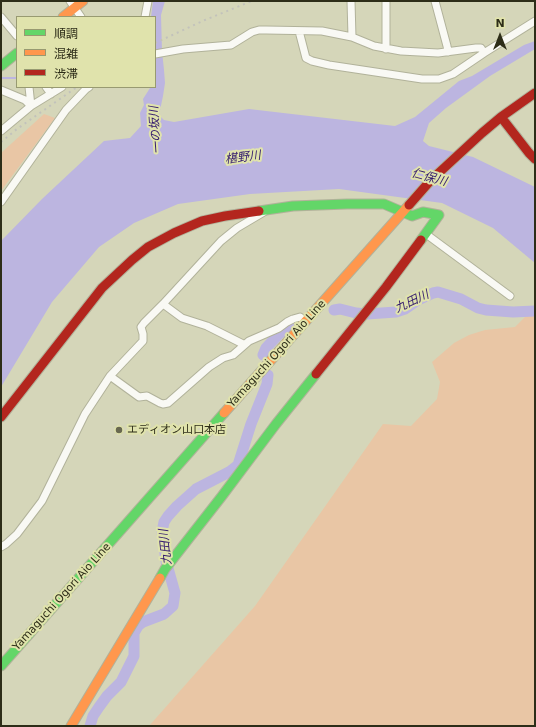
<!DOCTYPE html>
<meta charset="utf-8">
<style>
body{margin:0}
#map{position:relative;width:536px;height:727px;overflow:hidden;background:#d5d6b9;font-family:"DejaVu Sans","Noto Sans JP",sans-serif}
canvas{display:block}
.frame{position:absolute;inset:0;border:2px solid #2d2d18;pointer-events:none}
.legend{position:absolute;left:16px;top:16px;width:140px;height:72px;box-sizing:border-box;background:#e0e3ac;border:1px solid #989a71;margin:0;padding:5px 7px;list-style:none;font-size:12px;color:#2d2d18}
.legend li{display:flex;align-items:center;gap:8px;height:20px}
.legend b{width:20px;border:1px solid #989a71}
.north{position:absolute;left:480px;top:16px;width:40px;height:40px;-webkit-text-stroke:3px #e0e3ac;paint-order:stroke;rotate:0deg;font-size:11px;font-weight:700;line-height:16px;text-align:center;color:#2d2d18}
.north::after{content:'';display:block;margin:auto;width:14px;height:18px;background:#2d2d18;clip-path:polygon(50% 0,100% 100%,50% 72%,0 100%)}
</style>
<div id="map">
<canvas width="536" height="727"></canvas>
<div class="frame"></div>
<ul class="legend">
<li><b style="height:5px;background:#63d668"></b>順調</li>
<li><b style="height:5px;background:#ff974d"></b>混雑</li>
<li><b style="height:5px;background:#b3261e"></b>渋滞</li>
</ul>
<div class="north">N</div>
</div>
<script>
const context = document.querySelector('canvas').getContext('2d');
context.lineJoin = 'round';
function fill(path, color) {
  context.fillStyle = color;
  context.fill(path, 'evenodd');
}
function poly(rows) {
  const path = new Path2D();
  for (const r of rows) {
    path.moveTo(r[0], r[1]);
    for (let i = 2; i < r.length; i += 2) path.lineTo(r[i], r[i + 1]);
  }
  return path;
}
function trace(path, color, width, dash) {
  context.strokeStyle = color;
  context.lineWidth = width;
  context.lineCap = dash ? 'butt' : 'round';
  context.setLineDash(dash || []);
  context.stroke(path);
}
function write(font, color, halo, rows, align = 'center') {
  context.font = font + ' "DejaVu Sans","Noto Sans JP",sans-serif';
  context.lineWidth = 4;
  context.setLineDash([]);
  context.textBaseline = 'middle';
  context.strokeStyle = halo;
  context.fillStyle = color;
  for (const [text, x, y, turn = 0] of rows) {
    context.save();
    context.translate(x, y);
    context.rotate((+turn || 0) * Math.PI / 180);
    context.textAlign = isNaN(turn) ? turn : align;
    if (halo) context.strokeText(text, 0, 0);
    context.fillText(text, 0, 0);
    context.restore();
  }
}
fill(poly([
 [44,114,55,118,1,191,1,153],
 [535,315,535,726,149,726,255,606,383,424,411,426,437,399,440,382,432,362,454,343,469,335,485,330,515,327,526,316]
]), '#e9c6a5');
fill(poly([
 [153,1,165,1,161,15,162,51,164,70,165,83,163,96,159,115,164,120,174,122,249,109,395,126,415,117,459,81,472,76,524,45,535,41,535,49,490,76,446,108,429,123,423,141,429,146,473,157,535,187,535,263,493,228,442,203,339,189,250,194,178,204,134,223,99,247,52,302,1,387,1,241,42,199,104,141,130,138,141,126,140,113,144,105,143,99,150,88,150,87,155,87,155,17,151,17]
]), '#bcb5e0');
trace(poly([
 [1,78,17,78]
]), '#bcb5e0', 2);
trace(poly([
 [334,310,340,309,356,313,367,314,396,312,405,309,418,300,433,293,438,292,461,299,478,308,486,310,513,312,535,311],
 [263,355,266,348,279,334,289,327],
 [90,726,93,716,99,707,107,696,121,682,134,656,134,633,138,626,143,622,164,614,173,606,175,593,166,561,162,532,164,522,168,516,177,506,196,489,229,472,238,465,251,424,267,384,268,375]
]), '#bcb5e0', 11);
const street = poly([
 [70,1,81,17],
 [351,1,352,37],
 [386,1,386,49],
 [435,1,447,46,448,52],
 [1,17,17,36],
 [145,17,148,1],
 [299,31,306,58,312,61,329,65,422,79,439,79,453,74,484,53,535,21],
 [155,54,183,49,231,45,252,32,259,30,266,30,322,31,352,37,374,46,401,51,438,53,476,48,481,48,484,53],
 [46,87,51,94],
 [1,90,25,100,31,106,62,87],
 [1,131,31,106,29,87],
 [1,202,66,110,86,89,89,87],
 [426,234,510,296],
 [163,304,182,318,207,326,243,344],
 [110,376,139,397,147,396,160,403,163,404,168,403,209,367,223,358,233,355,249,341,279,328,287,322,293,319,300,317,305,321],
 [1,547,6,544,17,534,42,501,85,414,110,376,143,341,143,334,141,327,144,323,163,304,221,241,237,228,264,212]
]);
const fast = poly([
 [1,66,17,53],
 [259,211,293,206,347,204,384,204,412,216,423,212,439,215,421,240],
 [160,578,165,569,222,496,276,424,316,374],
 [1,666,224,413]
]);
const slow = poly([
 [63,17,83,1],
 [224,413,409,205],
 [71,726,160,578]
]);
const jam = poly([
 [501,117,529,153,535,159],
 [409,205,431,180,482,133,501,117,535,93],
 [316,374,386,287,421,240],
 [1,417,102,288,132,260,148,247,174,233,202,221,225,216,259,211]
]);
trace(street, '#b1b29a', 9);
trace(fast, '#b1b29a', 11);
trace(slow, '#b1b29a', 11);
trace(jam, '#b1b29a', 11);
trace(street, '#f9f9f4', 7);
trace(fast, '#63d668', 9);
trace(slow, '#ff974d', 9);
trace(jam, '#b3261e', 9);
trace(poly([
 [155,43,205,20,252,1],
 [1,142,17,129,77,87]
]), '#c2c2bb', 2, [2, 4]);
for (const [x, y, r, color] of [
 [119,430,4,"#686850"]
]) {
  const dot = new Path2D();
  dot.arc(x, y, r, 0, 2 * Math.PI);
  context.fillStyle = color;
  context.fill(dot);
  trace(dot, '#e0e3ac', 1.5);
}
write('11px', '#2d2d18', '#e0e3ac', [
 ["Yamaguchi Ogori Aio Line",277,354,-48],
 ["Yamaguchi Ogori Aio Line",62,597,-48]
]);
write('11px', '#2d2d18', '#e0e3ac', [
 ["エディオン山口本店",127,430]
], 'left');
write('italic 12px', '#331a6e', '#e0e3ac', [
 ["一の坂川",156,130,-94],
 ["椹野川",243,158,-7],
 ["仁保川",429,178,15],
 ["九田川",412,302,-25],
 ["九田川",166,547,-96]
]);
</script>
